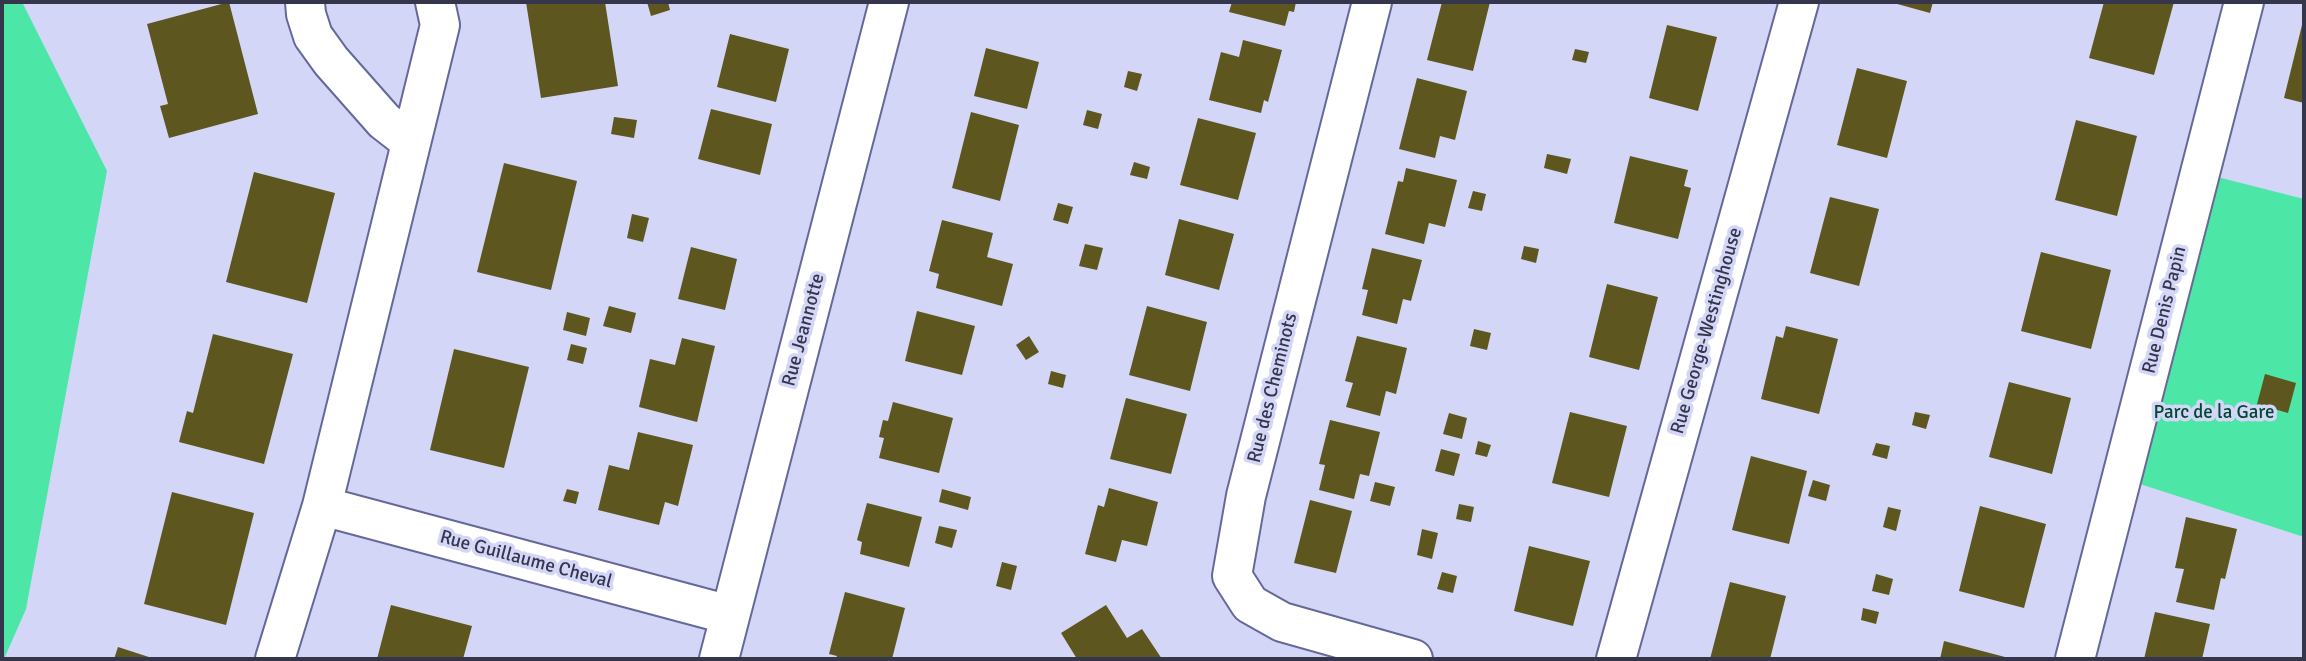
<!DOCTYPE html>
<style>
body{margin:0}
#map{position:relative;width:2306px;height:661px;overflow:hidden;background:#d4d6f8;font-family:Signika,sans-serif}
canvas{display:block}
.frame{position:absolute;inset:0;border:4px solid #35364c;pointer-events:none}
</style>
<div id="map">
<canvas width="2306" height="661"></canvas>
<div class="frame"></div>
</div>
<script>
const context = document.querySelector('canvas').getContext('2d');
context.lineJoin = 'round';
function fill(path, color) {
  context.fillStyle = color;
  context.fill(path, 'evenodd');
}
function poly(rows) {
  const path = new Path2D();
  for (const r of rows) {
    path.moveTo(r[0], r[1]);
    for (let i = 2; i < r.length; i += 2) path.lineTo(r[i], r[i + 1]);
  }
  return path;
}
function trace(path, color, width, dash) {
  context.strokeStyle = color;
  context.lineWidth = width;
  context.lineCap = dash ? 'butt' : 'round';
  context.setLineDash(dash || []);
  context.stroke(path);
}
function write(font, color, halo, rows, align = 'center') {
  context.font = font + ' Signika,sans-serif';
  context.lineWidth = 7;
  context.setLineDash([]);
  context.textBaseline = 'middle';
  context.strokeStyle = halo;
  context.fillStyle = color;
  for (const [text, x, y, turn = 0] of rows) {
    context.save();
    context.translate(x, y);
    context.rotate((+turn || 0) * Math.PI / 180);
    context.textAlign = isNaN(turn) ? turn : align;
    if (halo) context.strokeText(text, 0, 0);
    context.fillText(text, 0, 0);
    context.restore();
  }
}
fill(poly([
 [2,2,22,2,107,171,26,609,4,659,2,659],
 [2182,168,2304,199,2304,537,2106,473]
]), '#4ce6a7');
fill(poly([
 [229,2,258,114,169,138,160,106,168,104,147,24],
 [526,2,605,2,618,86,541,98],
 [647,2,668,2,670,10,651,16],
 [1232,2,1296,2,1294,12,1289,11,1285,26,1229,12],
 [1442,2,1490,2,1473,71,1427,60],
 [1890,2,1933,2,1930,13],
 [2104,2,2174,2,2154,75,2089,58],
 [2303,21,2304,21,2304,103,2284,98],
 [1667,25,1717,37,1698,111,1649,98],
 [730,34,789,49,776,102,717,87],
 [1243,40,1282,50,1268,102,1264,100,1261,113,1209,100,1221,52,1239,57],
 [986,48,1039,62,1027,109,974,96],
 [1575,49,1589,52,1586,63,1572,60],
 [1857,68,1907,81,1887,158,1837,145],
 [1128,71,1142,74,1137,91,1124,87],
 [1417,78,1467,91,1455,140,1440,136,1435,158,1399,149],
 [711,109,772,124,760,175,698,159],
 [1087,110,1102,114,1098,129,1083,125],
 [971,112,1019,125,1000,201,952,188],
 [614,117,637,120,634,138,611,134],
 [1198,118,1256,133,1238,200,1180,185],
 [2076,120,2137,136,2117,216,2055,200],
 [1547,154,1571,159,1567,174,1544,168],
 [1630,156,1688,170,1684,186,1691,188,1678,239,1614,223],
 [1134,162,1150,167,1147,179,1130,175],
 [504,163,577,181,551,290,477,272],
 [1406,168,1457,180,1445,227,1429,223,1424,244,1385,234,1398,181,1403,182],
 [254,172,335,193,307,303,226,282],
 [1473,191,1486,194,1482,211,1468,208],
 [1830,197,1879,209,1859,286,1810,273],
 [1058,203,1073,207,1068,224,1053,220],
 [632,214,649,218,643,242,627,238],
 [1179,219,1234,234,1219,290,1165,275],
 [942,220,993,233,987,257,1013,264,1002,306,936,288,939,274,929,271],
 [1085,244,1103,248,1097,270,1079,266],
 [1524,246,1539,249,1536,263,1521,259],
 [691,247,737,259,725,310,678,299],
 [1372,248,1422,260,1411,301,1403,299,1397,324,1362,315,1368,290,1362,289],
 [2041,252,2111,270,2091,349,2021,331],
 [1607,284,1658,297,1639,370,1589,357],
 [609,306,636,313,631,333,603,326],
 [1147,306,1207,322,1190,391,1129,375],
 [917,311,975,326,962,375,905,361],
 [567,312,590,318,586,336,563,330],
 [1786,326,1838,339,1819,414,1761,399,1776,336,1783,338],
 [1474,329,1491,333,1487,350,1470,346],
 [213,334,293,354,264,464,179,442,187,411,193,413],
 [1029,336,1039,352,1026,360,1016,345],
 [1357,336,1407,348,1396,394,1386,391,1380,416,1346,407,1353,383,1345,381],
 [682,338,715,346,697,422,639,407,650,359,675,365],
 [571,344,587,348,583,364,567,360],
 [454,349,529,367,504,468,430,450],
 [1051,371,1066,375,1063,388,1048,384],
 [2265,374,2296,383,2288,413,2257,404],
 [2009,382,2071,398,2052,474,1989,457],
 [1126,398,1187,414,1171,474,1110,459],
 [893,402,953,418,939,473,879,458,884,438,879,437,883,420,888,421],
 [1570,412,1627,426,1609,497,1552,483],
 [1915,412,1930,415,1926,429,1912,425],
 [1449,413,1467,418,1462,439,1443,434],
 [1330,420,1380,432,1369,476,1360,474,1354,499,1319,490,1325,465,1319,464],
 [638,432,693,445,678,506,665,502,659,525,598,510,609,465,629,470],
 [1478,441,1491,445,1487,457,1475,454],
 [1876,443,1890,446,1887,459,1872,455],
 [1441,449,1460,454,1454,476,1435,471],
 [1751,456,1807,471,1789,544,1732,530],
 [1813,480,1830,485,1826,501,1808,496],
 [1375,482,1395,487,1390,506,1370,501],
 [1109,488,1158,502,1147,546,1122,540,1116,562,1085,554,1098,505,1104,507],
 [567,489,579,492,576,504,563,501],
 [942,489,971,497,968,510,939,502],
 [172,492,254,513,226,625,144,604],
 [1310,500,1352,511,1336,573,1294,563],
 [867,503,922,517,909,567,860,554,862,542,857,540],
 [1459,504,1474,507,1471,522,1456,519],
 [1980,506,2046,524,2024,608,1959,591],
 [1888,507,1901,510,1896,531,1883,527],
 [2186,517,2237,529,2225,579,2221,578,2214,610,2176,602,2184,569,2175,568],
 [939,526,957,530,952,548,935,543],
 [1422,529,1438,533,1432,559,1417,555],
 [1529,546,1590,561,1573,626,1514,611],
 [1002,562,1017,566,1011,590,996,586],
 [1442,572,1457,576,1453,593,1437,589],
 [1876,574,1893,579,1889,595,1872,591],
 [1730,582,1786,596,1770,659,1710,659],
 [845,592,905,608,892,659,836,659,837,656,829,654],
 [391,605,472,626,463,659,377,659],
 [1106,605,1127,638,1142,629,1162,659,1077,659,1061,633],
 [1863,608,1879,612,1876,624,1861,620],
 [2155,612,2210,624,2202,659,2144,659],
 [1944,641,2005,657,2005,659,1940,659],
 [118,647,155,659,114,659]
]), '#5d561e');
const minor = poly([
 [305,2,306,14,313,36,331,61,384,121,411,142],
 [1372,2,1246,496,1232,576,1250,604,1282,622,1413,659],
 [322,506,730,615],
 [275,659,322,506,440,25,435,2],
 [719,659,889,2],
 [1616,659,1799,2],
 [2075,659,2244,2]
]);
trace(minor, '#666899', 42);
trace(minor, '#fff', 38);
write('19px', '#35364c', '#d4d6f8', [
 ["Rue Denis Papin",2165,310,-76],
 ["Rue Jeannotte",804,330,-75],
 ["Rue George-Westinghouse",1707,331,-74],
 ["Rue des Cheminots",1273,388,-76],
 ["Rue Guillaume Cheval",526,560,15]
]);
write('19px', '#00482f', '#d4d6f8', [
 ["Parc de la Gare",2214,413]
]);
</script>
